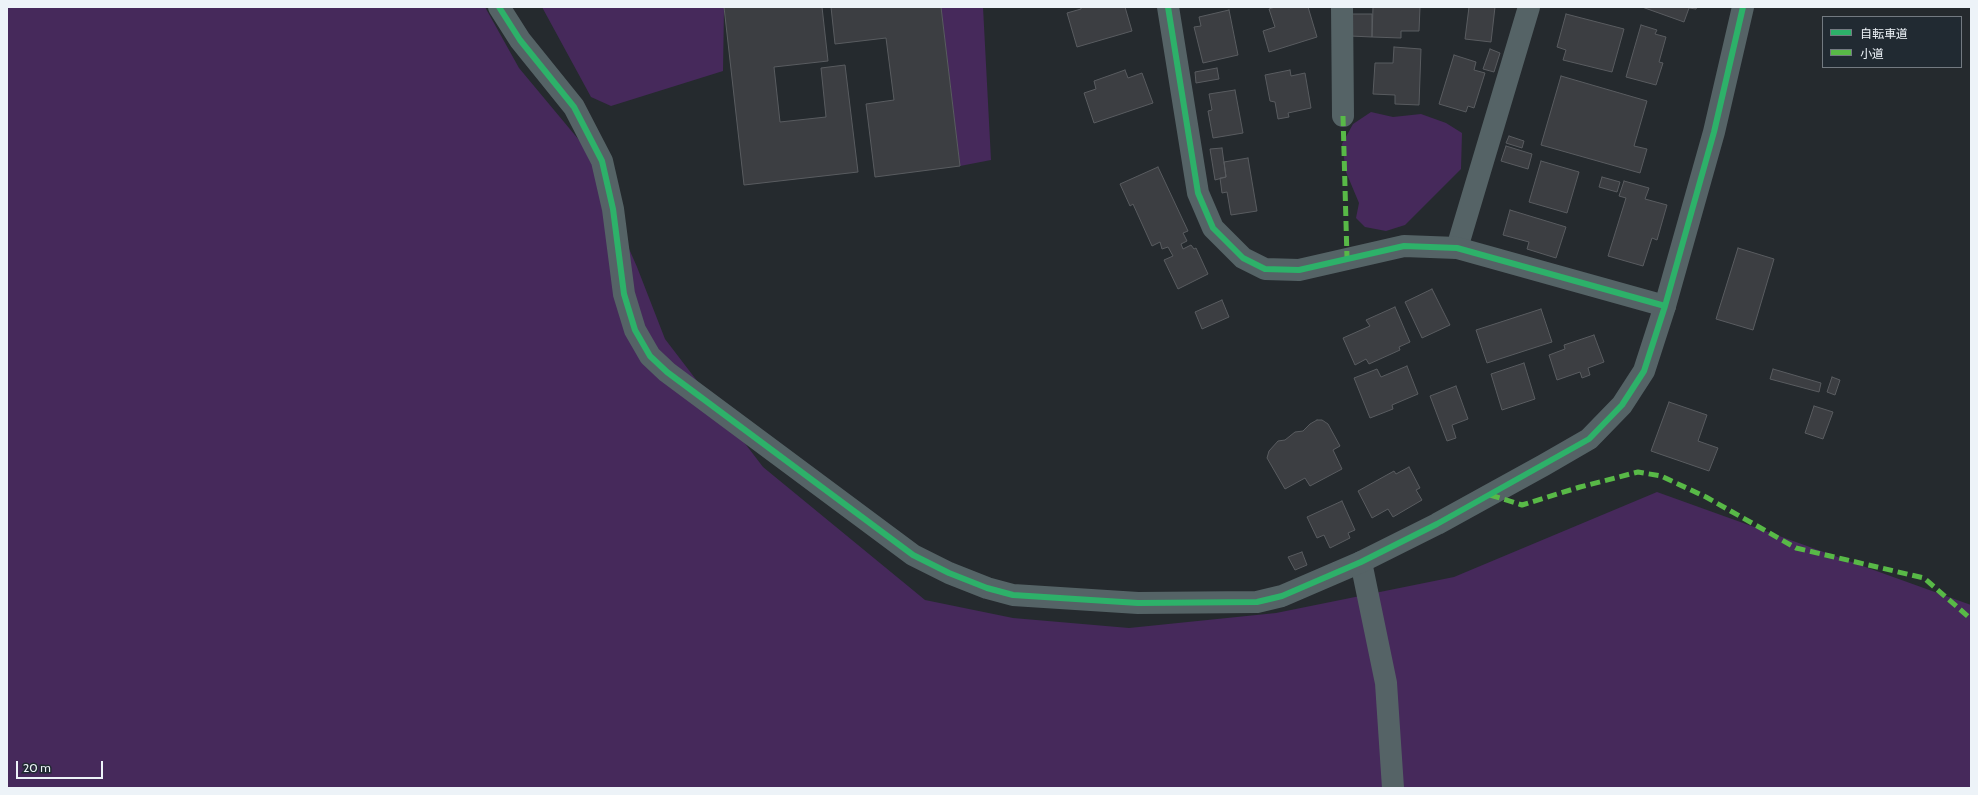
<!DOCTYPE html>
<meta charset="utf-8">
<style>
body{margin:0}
#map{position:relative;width:1978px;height:795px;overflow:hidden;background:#252a2e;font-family:Cabin,"Noto Sans JP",sans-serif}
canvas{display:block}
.frame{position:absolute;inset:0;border:8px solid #edf3f8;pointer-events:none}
.legend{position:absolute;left:1822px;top:16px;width:140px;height:52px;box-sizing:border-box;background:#212a32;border:1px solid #737a81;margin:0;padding:5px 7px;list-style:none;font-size:12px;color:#edf3f8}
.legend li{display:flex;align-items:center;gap:8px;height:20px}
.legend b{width:20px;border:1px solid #737a81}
.scale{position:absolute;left:16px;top:761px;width:87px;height:18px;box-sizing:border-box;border:2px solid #edf3f8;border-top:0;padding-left:5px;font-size:12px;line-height:14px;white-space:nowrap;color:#edf3f8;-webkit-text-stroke:3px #212a32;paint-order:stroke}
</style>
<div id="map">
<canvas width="1978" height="795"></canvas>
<div class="frame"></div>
<ul class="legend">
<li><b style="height:5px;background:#2db169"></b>自転車道</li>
<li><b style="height:5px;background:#58b947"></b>小道</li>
</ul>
<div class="scale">20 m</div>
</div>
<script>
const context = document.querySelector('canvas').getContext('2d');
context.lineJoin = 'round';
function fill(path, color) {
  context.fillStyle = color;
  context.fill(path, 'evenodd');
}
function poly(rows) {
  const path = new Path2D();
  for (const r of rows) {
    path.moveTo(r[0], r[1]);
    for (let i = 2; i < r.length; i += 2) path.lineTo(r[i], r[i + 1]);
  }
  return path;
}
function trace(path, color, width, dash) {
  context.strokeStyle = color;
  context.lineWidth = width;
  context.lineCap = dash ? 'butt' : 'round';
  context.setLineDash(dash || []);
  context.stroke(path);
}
fill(poly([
 [7,7,485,7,519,68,584,146,637,267,665,339,763,467,925,600,1013,618,1129,628,1276,613,1454,577,1657,492,1971,605,1971,788,7,788],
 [542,7,724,7,723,71,611,106,591,97],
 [941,7,983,7,991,160,960,166],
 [1371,112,1393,117,1421,114,1446,123,1462,133,1461,169,1405,225,1386,231,1365,227,1356,218,1359,203,1346,172,1342,144,1353,124]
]), '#46295b');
const building = poly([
 [724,7,822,7,828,61,774,67,780,122,826,117,821,68,845,65,858,172,744,185,724,7],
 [831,7,941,7,960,166,875,177,866,104,894,100,886,38,835,44,831,7],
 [1081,7,1125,7,1132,31,1077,47,1067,13,1081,9,1081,7],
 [1275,7,1308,7,1317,37,1269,52,1263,31,1275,27,1269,9,1275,7],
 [1373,7,1420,7,1419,31,1401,31,1401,38,1372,37,1373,7],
 [1469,7,1495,7,1491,42,1465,39,1469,7],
 [1642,7,1697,7,1696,9,1689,8,1684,22,1642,7],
 [1229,10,1238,55,1203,63,1194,27,1201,26,1199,17,1229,10],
 [1350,14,1372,14,1372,37,1350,36,1350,14],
 [1566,14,1624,29,1612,72,1563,60,1566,50,1557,47,1566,14],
 [1641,25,1657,30,1655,34,1666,37,1659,62,1663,63,1656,85,1626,77,1641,25],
 [1394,47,1421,49,1419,105,1395,104,1395,95,1373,94,1375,63,1393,63,1394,47],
 [1490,49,1500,53,1494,72,1483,69,1490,49],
 [1454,55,1476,62,1474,70,1485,73,1474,108,1468,106,1466,112,1439,104,1454,55],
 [1217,68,1219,79,1196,83,1195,72,1217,68],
 [1125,70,1128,78,1142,73,1153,103,1094,123,1084,93,1096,89,1094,81,1125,70],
 [1290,70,1291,76,1305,73,1311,108,1288,113,1289,117,1278,119,1275,102,1270,101,1265,75,1290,70],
 [1561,76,1647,101,1634,146,1647,149,1640,173,1541,145,1561,76],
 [1235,90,1243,133,1213,138,1208,111,1212,110,1209,94,1235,90],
 [1509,136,1524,141,1522,148,1506,143,1509,136],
 [1506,146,1532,154,1528,169,1501,161,1506,146],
 [1222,148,1226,177,1215,180,1210,149,1222,148],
 [1248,158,1257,211,1231,215,1227,192,1222,193,1220,178,1226,177,1224,162,1248,158],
 [1541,161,1579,172,1567,213,1529,202,1541,161],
 [1158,167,1188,231,1183,233,1187,241,1181,244,1183,249,1191,245,1194,249,1196,248,1208,274,1178,289,1164,260,1173,256,1168,247,1162,249,1160,242,1152,246,1133,204,1130,206,1120,184,1158,167],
 [1602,177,1620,182,1617,192,1599,187,1602,177],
 [1624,181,1649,188,1645,199,1667,205,1657,240,1652,238,1643,266,1608,256,1626,198,1619,196,1624,181],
 [1510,210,1566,227,1556,258,1527,249,1529,242,1503,235,1510,210],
 [1738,248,1774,259,1753,330,1716,319,1738,248],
 [1432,289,1450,325,1422,338,1405,302,1432,289],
 [1222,300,1229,317,1202,329,1195,312,1222,300],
 [1395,307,1410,342,1399,347,1400,350,1369,364,1366,359,1355,365,1343,338,1370,326,1366,320,1395,307],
 [1541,309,1552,342,1487,363,1476,330,1541,309],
 [1594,335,1604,362,1588,368,1590,375,1582,378,1580,372,1557,380,1549,355,1565,349,1564,345,1594,335],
 [1524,363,1535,399,1502,410,1491,374,1524,363],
 [1407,366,1418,394,1392,405,1393,409,1370,418,1354,378,1377,369,1381,377,1407,366],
 [1773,369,1821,383,1819,392,1770,379,1773,369],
 [1832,377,1840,380,1835,395,1827,392,1832,377],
 [1456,386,1468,419,1452,425,1456,438,1447,441,1430,396,1456,386],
 [1669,402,1707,415,1698,441,1718,448,1709,471,1651,451,1669,402],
 [1814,406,1833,412,1823,439,1805,433,1814,406],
 [1317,420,1322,420,1328,424,1340,446,1333,450,1342,469,1310,486,1305,478,1285,489,1267,458,1269,451,1278,441,1285,440,1295,432,1303,431,1310,424,1317,420],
 [1409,467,1420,488,1416,490,1422,500,1393,517,1388,509,1372,518,1358,491,1394,471,1396,474,1409,467],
 [1342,501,1355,530,1348,533,1350,538,1330,548,1324,535,1317,538,1307,517,1342,501],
 [1302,552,1307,565,1295,570,1288,557,1302,552]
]);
fill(building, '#3c3e42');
trace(building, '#595c60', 1);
trace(poly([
 [1342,7,1343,116],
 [1457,248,1529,7],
 [1665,306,1714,132,1743,7],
 [1361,562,1386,683,1393,788]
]), '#556366', 22);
trace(poly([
 [499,7,520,40,574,107,602,161,613,209,624,294,635,330,650,356,667,372,913,555,949,573,987,588,1013,595,1138,603,1257,602,1282,596,1361,562,1437,524,1544,465,1589,439,1622,405,1644,371,1665,306,1457,248,1404,246,1299,270,1265,269,1243,258,1213,228,1198,193,1168,7]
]), '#556366', 22);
trace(poly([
 [1343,116,1347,258],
 [1490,495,1522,505,1580,487,1638,472,1661,476,1706,497,1796,548,1924,578,1971,619]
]), '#58b947', 5, [10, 5]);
trace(poly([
 [499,7,520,40,574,107,602,161,613,209,624,294,635,330,650,356,667,372,913,555,949,573,987,588,1013,595,1138,603,1257,602,1282,596,1361,562,1437,524,1589,439,1622,405,1644,371,1665,306,1714,132,1743,7],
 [1168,7,1198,193,1213,228,1243,258,1265,269,1299,270,1404,246,1457,248,1665,306]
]), '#2db169', 6);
</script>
